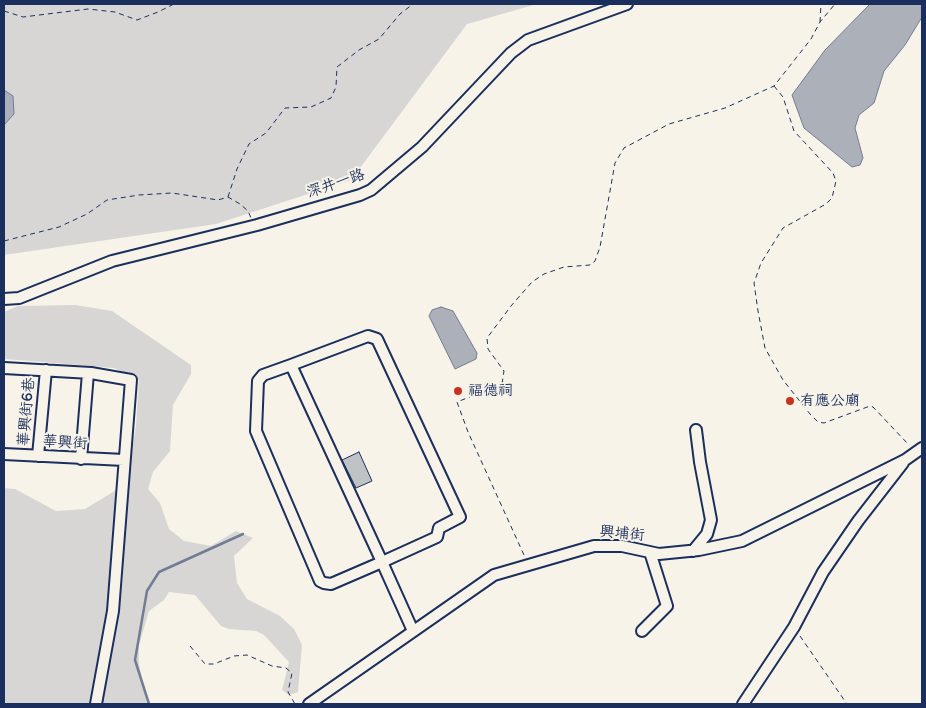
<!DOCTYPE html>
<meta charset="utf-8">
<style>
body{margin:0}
#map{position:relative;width:926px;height:708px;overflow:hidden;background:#f7f3e8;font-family:"Balsamiq Sans",sans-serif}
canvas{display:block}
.frame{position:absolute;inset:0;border:5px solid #1b2f5e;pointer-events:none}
</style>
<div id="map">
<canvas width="926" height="708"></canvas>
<div class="frame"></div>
</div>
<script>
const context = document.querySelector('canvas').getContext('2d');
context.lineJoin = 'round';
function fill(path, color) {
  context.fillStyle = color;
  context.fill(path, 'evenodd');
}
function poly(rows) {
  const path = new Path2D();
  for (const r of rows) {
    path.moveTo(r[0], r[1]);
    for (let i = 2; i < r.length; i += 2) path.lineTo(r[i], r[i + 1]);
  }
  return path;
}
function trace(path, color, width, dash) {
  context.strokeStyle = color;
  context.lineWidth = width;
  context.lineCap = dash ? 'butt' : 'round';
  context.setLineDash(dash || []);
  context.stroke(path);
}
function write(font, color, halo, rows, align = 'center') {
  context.font = font + ' "Balsamiq Sans","LXGW WenKai TC",sans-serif';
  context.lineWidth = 4;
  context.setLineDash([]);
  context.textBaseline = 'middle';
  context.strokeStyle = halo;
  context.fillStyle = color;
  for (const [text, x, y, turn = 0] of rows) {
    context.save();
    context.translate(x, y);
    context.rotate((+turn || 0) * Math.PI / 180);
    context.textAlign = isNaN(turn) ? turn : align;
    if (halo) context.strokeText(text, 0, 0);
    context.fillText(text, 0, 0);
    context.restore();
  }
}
fill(poly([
 [4,4,537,4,467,24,351,180,216,224,4,255],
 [75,305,112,311,191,365,191,374,173,405,170,451,153,472,148,489,160,503,169,529,184,541,211,546,236,531,253,538,234,556,237,583,247,599,280,616,294,629,302,645,298,692,289,695,282,690,289,662,264,635,256,631,229,629,221,626,195,595,169,592,164,600,149,611,139,645,139,664,147,704,4,704,4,488,15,489,56,511,85,509,118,489,128,473,136,426,139,380,114,368,6,359,4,357,4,312,18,306]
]), '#d7d6d4');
const water = poly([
 [870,4,922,4,922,17,905,45,884,71,874,103,859,115,855,128,863,158,860,165,852,167,804,128,792,95,825,50,870,4],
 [4,90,13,96,14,114,4,125,4,90],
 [441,307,453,311,477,353,476,359,455,369,429,316,432,310,441,307]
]);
fill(water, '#acb0b9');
trace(water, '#727c95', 1);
trace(poly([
 [149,704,135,660,147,591,159,572,243,534]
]), '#727c95', 2.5);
const building = poly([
 [359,452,372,481,356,488,342,460,359,452]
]);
fill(building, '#c0c3c5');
trace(building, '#1b2f5e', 1);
const minor = poly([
 [4,299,19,298,112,261,257,225,360,195,371,190,422,147,511,53,528,40,627,4],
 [291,365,382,562,437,537,439,528,460,517,377,339,368,336,291,365,263,375,258,381,256,431,320,581,324,583,331,584,382,562,413,631],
 [4,368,91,373,131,380,113,611,96,704],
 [4,454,124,460],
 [38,456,46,370],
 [81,459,88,373],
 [693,551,707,534,711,520,700,462,696,430],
 [642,631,667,606,650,552],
 [309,704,494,575,594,546,622,546,659,554,699,550,742,541,905,460,922,448],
 [743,704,794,627,823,572,858,521,903,463]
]);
trace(minor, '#1b2f5e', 14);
trace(poly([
 [4,11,23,17,88,9,115,12,137,20,158,12,174,4],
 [820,22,821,4],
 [774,86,783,97,794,131,833,173,836,181,832,198,826,204,783,228,761,263,754,283,758,311,765,348,783,380,810,414,818,422,824,423,870,406,873,407,909,445],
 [228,197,237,169,249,144,266,133,285,108,311,107,331,98,336,87,337,67,359,50,379,39,400,14,413,4],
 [4,241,59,227,87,214,107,200,139,195,172,193,218,200,228,197,240,204,248,211,251,218],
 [524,555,468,432,457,402,502,384,504,371,488,349,487,338,511,306,532,282,544,274,564,267,590,265,595,261,600,247,615,163,624,148,669,124,725,108,774,86,811,39,820,22,835,4],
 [800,636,847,704],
 [190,646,205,664,214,664,234,656,247,655,272,666,286,668,292,673,288,692,295,704]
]), '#1b2f5e', 1, [5, 4]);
trace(minor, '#f7f3e8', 10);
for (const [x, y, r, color] of [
 [458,391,5,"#c8321e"],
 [790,401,5,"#c8321e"]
]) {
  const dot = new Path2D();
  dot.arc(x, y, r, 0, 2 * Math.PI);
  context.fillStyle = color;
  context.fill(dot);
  trace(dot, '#f7f3e8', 2);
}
write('15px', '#1b2f5e', '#f7f3e8', [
 ["深井一路",336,184,-19],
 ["華興街6巷",27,412,-85],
 ["華興街",65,443,4],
 ["興埔街",622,534,5]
]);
write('15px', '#1b2f5e', '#f7f3e8', [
 ["福德祠",468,391],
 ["有應公廟",800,401]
], 'left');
</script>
